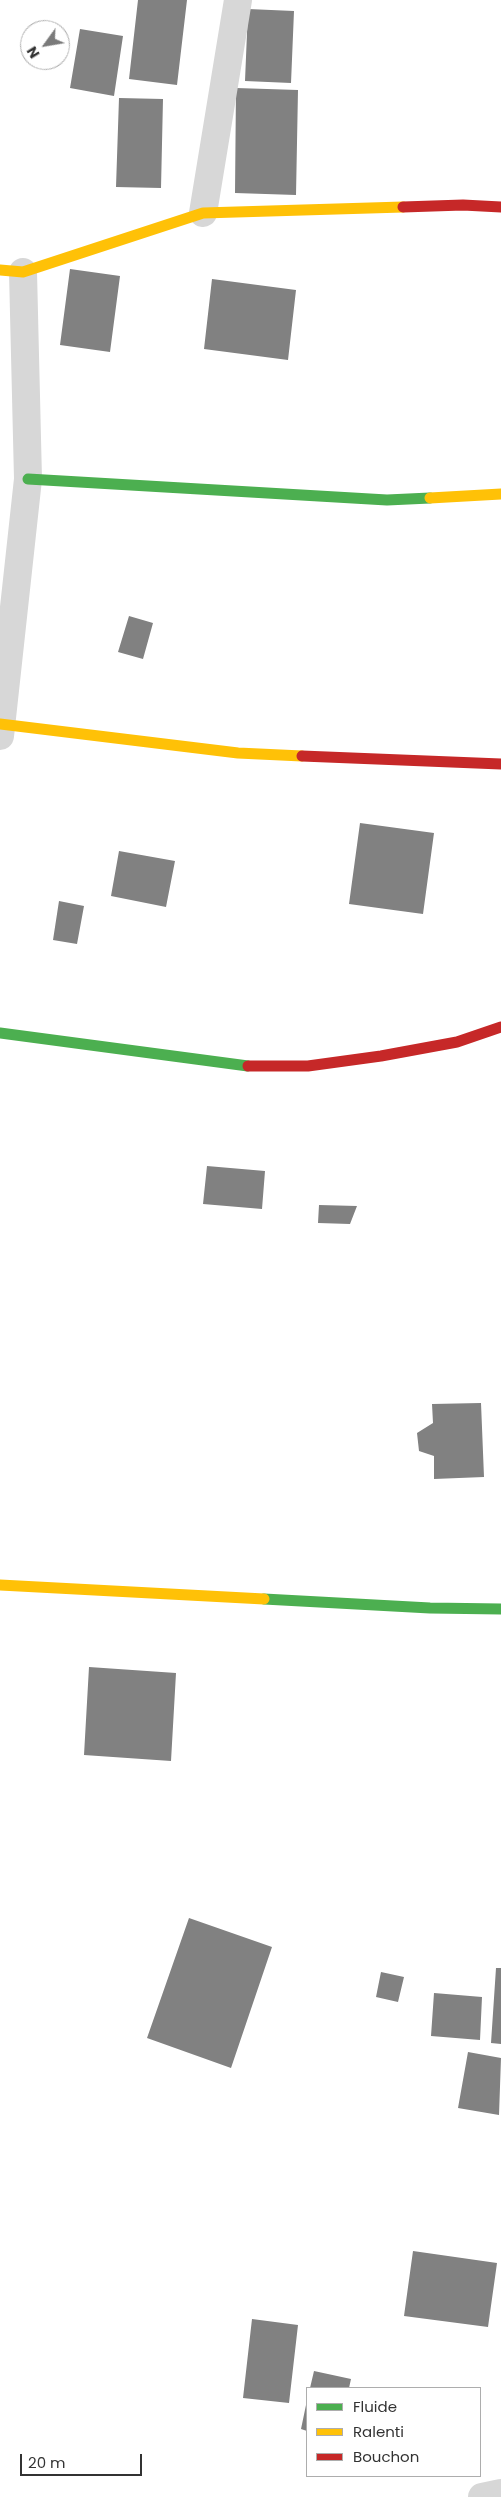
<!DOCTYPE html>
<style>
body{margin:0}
#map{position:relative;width:501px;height:2497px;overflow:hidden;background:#fff;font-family:Poppins,sans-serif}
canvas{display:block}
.legend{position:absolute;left:306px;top:2387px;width:175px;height:90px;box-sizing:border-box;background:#fff;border:1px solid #adadad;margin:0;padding:6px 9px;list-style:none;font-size:15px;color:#333}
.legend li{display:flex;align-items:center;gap:10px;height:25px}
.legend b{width:25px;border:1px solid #adadad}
.north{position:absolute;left:20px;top:20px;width:50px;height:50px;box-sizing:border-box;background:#fff;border:1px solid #adadad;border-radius:50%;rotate:238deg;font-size:14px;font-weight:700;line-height:20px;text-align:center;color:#333}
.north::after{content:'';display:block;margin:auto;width:18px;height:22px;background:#7a7a7a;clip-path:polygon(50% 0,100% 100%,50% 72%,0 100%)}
.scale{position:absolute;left:20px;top:2454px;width:122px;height:22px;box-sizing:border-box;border:2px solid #333;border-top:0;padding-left:6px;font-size:15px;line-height:18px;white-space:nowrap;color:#333;-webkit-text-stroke:4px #fff;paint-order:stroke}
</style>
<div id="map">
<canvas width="501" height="2497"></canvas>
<ul class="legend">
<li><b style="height:6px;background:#4caf50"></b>Fluide</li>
<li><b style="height:6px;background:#ffc107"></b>Ralenti</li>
<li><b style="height:6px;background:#c62828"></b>Bouchon</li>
</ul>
<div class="north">N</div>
<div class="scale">20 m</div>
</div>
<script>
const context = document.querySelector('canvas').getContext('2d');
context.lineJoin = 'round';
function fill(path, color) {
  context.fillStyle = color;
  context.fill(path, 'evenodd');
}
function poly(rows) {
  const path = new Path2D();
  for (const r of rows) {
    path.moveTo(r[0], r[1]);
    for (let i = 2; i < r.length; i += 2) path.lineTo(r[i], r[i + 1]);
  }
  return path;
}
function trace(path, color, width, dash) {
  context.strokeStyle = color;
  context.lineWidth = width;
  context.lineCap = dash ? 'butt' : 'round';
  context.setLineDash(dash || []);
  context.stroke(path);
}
fill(poly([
 [138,0,187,0,177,85,129,79],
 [248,9,294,11,291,83,245,81],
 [80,29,123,36,114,96,70,88],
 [236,88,298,90,296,195,235,193],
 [119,98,163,99,161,188,116,187],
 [70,269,120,276,110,352,60,345],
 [212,279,296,290,288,360,204,349],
 [129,616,153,623,143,659,118,652],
 [360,823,434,833,423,914,349,904],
 [119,851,175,861,166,907,111,896],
 [59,901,84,906,77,944,53,940],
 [207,1166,265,1171,262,1209,203,1204],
 [319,1205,357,1206,350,1224,318,1223],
 [481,1403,484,1477,434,1479,434,1456,419,1451,417,1433,433,1423,432,1404],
 [89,1667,176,1673,171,1761,84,1755],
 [189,1918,272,1947,231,2068,147,2038],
 [496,1968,501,1968,501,2044,491,2043],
 [381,1972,404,1977,398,2002,376,1997],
 [434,1993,482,1997,480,2040,431,2036],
 [468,2052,501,2058,499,2115,458,2108],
 [413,2251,497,2263,488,2327,404,2316],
 [252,2319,298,2325,289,2403,243,2398],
 [314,2371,351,2379,349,2388,310,2388],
 [306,2405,307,2405,307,2431,301,2429]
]), '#818181');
trace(poly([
 [203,213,238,0],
 [0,736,28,479,23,272],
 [482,2497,501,2493]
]), '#d7d7d7', 28);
trace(poly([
 [28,479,387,500,430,498],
 [0,1033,248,1066],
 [264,1599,430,1608,501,1609]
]), '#4caf50', 11);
trace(poly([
 [0,270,23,272,203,213,403,207],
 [430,498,501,494],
 [0,724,238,753,302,756],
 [0,1585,264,1599]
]), '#ffc107', 11);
trace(poly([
 [403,207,463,205,501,207],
 [302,756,501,764],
 [248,1066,308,1066,381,1056,457,1042,501,1027]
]), '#c62828', 11);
</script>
